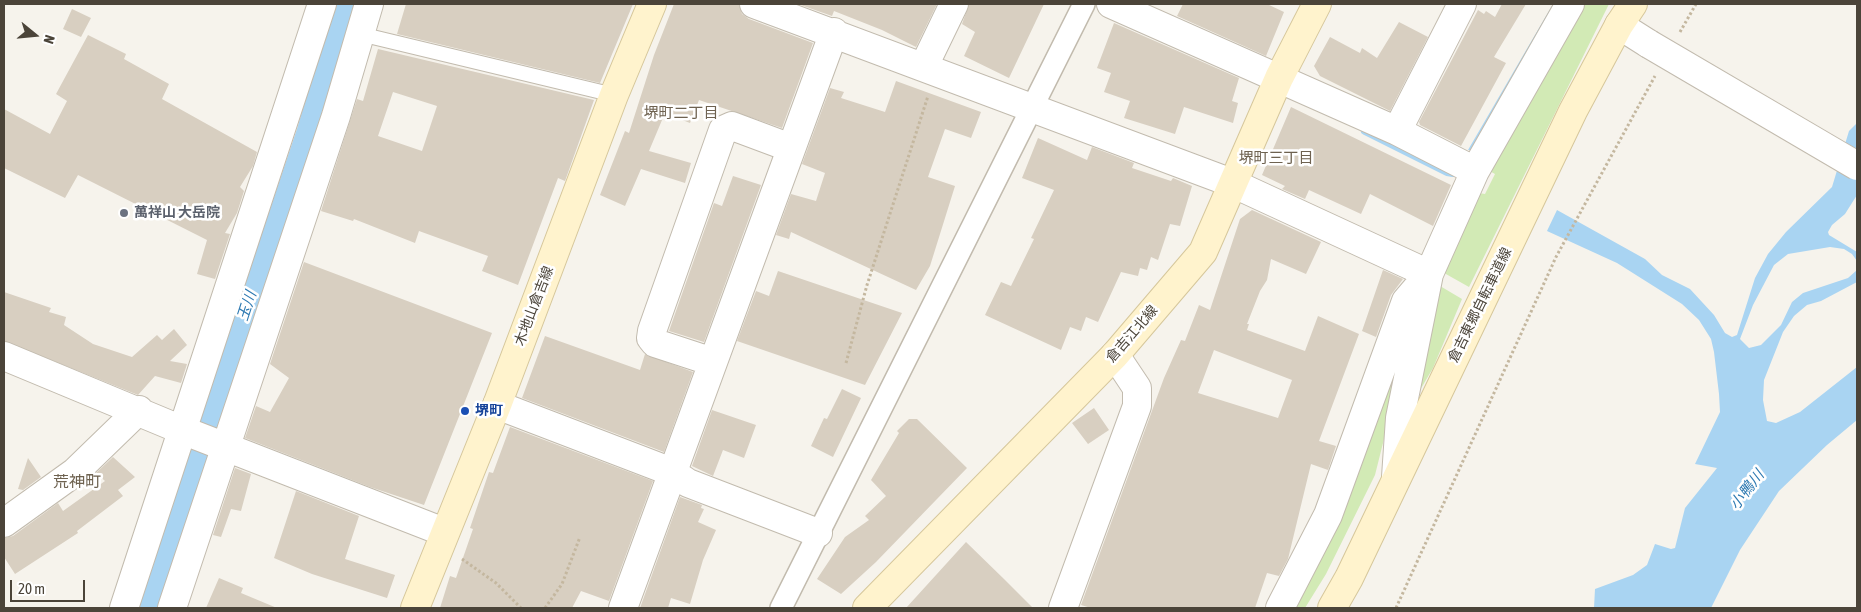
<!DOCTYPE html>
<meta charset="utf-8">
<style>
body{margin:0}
#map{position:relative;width:1861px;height:612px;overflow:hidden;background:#f6f3ec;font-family:"Asap Condensed",sans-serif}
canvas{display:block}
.frame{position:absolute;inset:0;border:5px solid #4b4439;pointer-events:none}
.north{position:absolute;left:10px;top:10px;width:50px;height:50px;-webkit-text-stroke:4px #fff;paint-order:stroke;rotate:107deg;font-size:14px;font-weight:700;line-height:20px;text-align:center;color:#4b4439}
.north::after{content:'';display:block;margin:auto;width:18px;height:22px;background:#4b4439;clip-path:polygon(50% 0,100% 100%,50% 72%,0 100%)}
.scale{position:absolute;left:10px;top:580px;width:75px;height:22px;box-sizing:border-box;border:2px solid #4b4439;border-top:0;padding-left:6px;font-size:15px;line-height:18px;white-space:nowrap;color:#4b4439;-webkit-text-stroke:4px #fff;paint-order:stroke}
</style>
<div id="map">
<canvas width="1861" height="612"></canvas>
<div class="frame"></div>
<div class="north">N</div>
<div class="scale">20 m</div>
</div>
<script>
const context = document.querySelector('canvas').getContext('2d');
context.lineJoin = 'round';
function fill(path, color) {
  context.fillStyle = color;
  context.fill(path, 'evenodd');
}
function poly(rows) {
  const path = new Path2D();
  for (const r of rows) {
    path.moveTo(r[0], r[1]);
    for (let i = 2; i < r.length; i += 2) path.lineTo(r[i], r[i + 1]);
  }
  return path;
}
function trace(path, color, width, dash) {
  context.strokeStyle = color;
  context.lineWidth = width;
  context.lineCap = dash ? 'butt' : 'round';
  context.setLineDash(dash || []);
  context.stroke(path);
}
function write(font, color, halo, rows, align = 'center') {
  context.font = font + ' "Asap Condensed","Noto Sans JP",sans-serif';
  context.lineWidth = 5;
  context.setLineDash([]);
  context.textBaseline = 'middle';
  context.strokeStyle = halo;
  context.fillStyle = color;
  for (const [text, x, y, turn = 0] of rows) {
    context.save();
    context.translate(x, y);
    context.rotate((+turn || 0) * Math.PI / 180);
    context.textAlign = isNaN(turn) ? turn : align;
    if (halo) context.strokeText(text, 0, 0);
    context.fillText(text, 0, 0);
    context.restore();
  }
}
fill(poly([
 [1582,4,1609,4,1469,287,1437,269,1472,192,1485,194,1495,174,1486,169],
 [1435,283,1462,299,1433,368,1416,397],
 [1411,306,1394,399,1375,475,1326,574,1305,608,1288,608]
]), '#d2eab5');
fill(poly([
 [333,4,358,4,345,48,161,608,135,608,297,129],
 [1553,4,1557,4,1471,150,1468,150],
 [1857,123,1857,195,1845,214,1832,225,1828,232,1829,235,1857,252,1857,261,1852,254,1844,249,1830,247,1788,254,1774,265,1753,305,1740,339,1749,348,1761,345,1781,325,1792,302,1803,293,1848,278,1857,270,1857,282,1821,301,1807,305,1794,316,1783,332,1764,380,1763,400,1767,421,1776,423,1800,412,1857,367,1857,420,1827,445,1779,491,1740,550,1711,608,1594,608,1595,589,1633,575,1647,565,1655,544,1671,549,1675,548,1685,508,1717,468,1695,464,1720,412,1719,394,1714,352,1711,339,1699,320,1682,304,1617,263,1547,231,1557,210,1645,259,1662,275,1690,289,1714,315,1725,333,1732,337,1737,335,1755,278,1768,254,1786,232,1832,187,1849,131]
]), '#a9d4f2');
trace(poly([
 [1365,131,1447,172,1453,173]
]), '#a9d4f2', 8);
fill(poly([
 [406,4,633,4,600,83,397,34],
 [674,4,739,4,742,14,749,19,813,43,782,128,699,100,690,123,665,113,649,151,691,163,685,183,641,169,625,206,600,195,625,131,629,133,654,55],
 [798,4,937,4,916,47,882,30,834,11,832,16],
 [969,4,1044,4,1009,78,964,56,975,32,962,24],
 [1183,4,1267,4,1284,12,1266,56,1177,16],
 [1502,4,1526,4,1494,57,1506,63,1461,146,1420,125,1419,122,1478,10,1484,14,1486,11,1495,17],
 [72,9,91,18,81,37,63,29],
 [1399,22,1428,37,1390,111,1320,76,1314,66,1330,37,1360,53,1362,48,1377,58],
 [1114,23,1239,78,1232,101,1238,103,1233,123,1184,107,1175,134,1124,118,1130,101,1104,92,1111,73,1097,68],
 [88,35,126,54,124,59,169,84,162,99,257,152,253,166,240,187,244,191,237,213,225,233,230,234,215,279,197,274,207,240,78,175,65,198,4,168,4,109,50,134,67,101,56,94],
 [378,49,594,100,565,181,558,178,518,285,482,271,488,256,419,231,415,243,354,219,353,221,321,211,357,99,363,101],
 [393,92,437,106,422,151,378,136],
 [896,81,981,112,971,138,945,129,928,177,955,186,930,266,916,290,791,232,789,239,776,235,791,194,816,201,825,173,802,164,830,88,844,92,841,98,885,112],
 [1291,107,1451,185,1433,226,1370,194,1361,214,1309,190,1305,199,1282,189,1285,186,1262,175],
 [1038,138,1087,160,1092,147,1134,163,1132,168,1171,181,1173,178,1192,186,1180,226,1170,224,1158,260,1151,257,1147,270,1140,268,1138,276,1121,272,1098,322,1086,317,1081,331,1070,327,1061,350,985,315,1001,282,1011,286,1034,239,1031,238,1054,190,1022,178],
 [733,176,761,185,704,342,669,331,714,203,722,206],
 [1252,210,1321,242,1306,274,1271,259,1267,280,1260,291,1247,324,1249,324,1247,330,1305,351,1318,316,1359,334,1319,441,1336,446,1328,470,1311,464,1288,559,1279,576,1267,573,1255,608,1091,608,1081,605,1164,378,1181,340,1185,341,1199,305,1210,310,1240,219],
 [1214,350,1292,380,1278,418,1198,393],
 [304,262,492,333,424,505,370,487,245,438,256,406,270,412,289,378,270,364],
 [1383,270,1403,279,1391,295,1376,337,1362,331],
 [778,271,902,313,865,385,737,341,756,291,769,296],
 [4,292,51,308,49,312,66,317,64,325,93,344,132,357,157,335,162,340,174,329,187,345,170,361,187,364,181,383,155,376,138,395,4,341],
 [545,336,640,370,645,354,693,372,664,452,522,398],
 [842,389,861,398,833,457,811,446,824,418,827,419],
 [1094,408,1109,430,1088,444,1072,423],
 [712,410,756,425,744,458,723,450,713,476,692,466],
 [909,419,917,419,967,468,876,562,841,594,817,579,845,537,869,520,865,516,886,496,871,480,899,433,897,431],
 [510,427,653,481,609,601,581,591,572,608,440,608,450,576,456,578,473,529,470,528,489,472,493,473],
 [113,457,135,477,118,490,123,496,77,531,78,533,15,574,4,557,4,538,13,536,58,503,63,511,105,481,96,473],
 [28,458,41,477,23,490,18,489],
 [235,468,251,474,241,511,231,509,221,537,213,535],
 [296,491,359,516,345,559,395,575,387,598,312,574,274,558],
 [680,497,702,505,701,508,704,509,698,522,716,530,703,560,690,604,671,598,668,608,640,608],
 [966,542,1004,579,1033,608,906,608],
 [219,578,243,588,241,593,277,608,206,608]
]), '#d8cfc1');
const service = poly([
 [360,34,614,95]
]);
const pedestrian = poly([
 [781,608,1084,4]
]);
const minor = poly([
 [754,4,1232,183,1429,274,1400,418,1396,477],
 [1111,4,1397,131,1475,171],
 [1619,25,1649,44],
 [924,66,954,4],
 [1397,131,1462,4],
 [4,356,182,430,444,532],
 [713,362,655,343,651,338,652,331,723,130,732,126,791,148],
 [497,405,672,472,688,483,818,533],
 [4,523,75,472,139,410],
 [124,608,322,4],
 [172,608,336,116,369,4],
 [623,608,834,32],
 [1063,608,1137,406,1137,388,1115,355],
 [1280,608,1328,515,1406,301,1429,274,1475,171,1570,4]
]);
const secondary = poly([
 [415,608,497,405,614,95,652,4],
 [867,608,1115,355,1203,252,1279,78,1317,4],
 [1332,608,1349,578,1573,111,1619,25,1633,4]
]);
trace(service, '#c2bbae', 16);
trace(pedestrian, '#c2bbae', 24);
trace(minor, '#c2bbae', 30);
trace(secondary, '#d6c79b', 30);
trace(poly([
 [1680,32,1696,4],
 [846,363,867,285,928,96],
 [462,559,496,583,521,608],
 [545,608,562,584,580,537],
 [1396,608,1556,257,1655,76]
]), '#c4b79f', 3, [2.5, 2.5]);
trace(service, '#fff', 14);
trace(pedestrian, '#fff', 21);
trace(minor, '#fff', 28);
trace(secondary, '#fff3cd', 28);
const minorBridge = poly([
 [1649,44,1857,166]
]);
trace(minorBridge, '#c2bbae', 30, []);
trace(minorBridge, '#fff', 28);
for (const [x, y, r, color] of [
 [124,213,5,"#6b7280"],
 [465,411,5,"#1a4fb4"]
]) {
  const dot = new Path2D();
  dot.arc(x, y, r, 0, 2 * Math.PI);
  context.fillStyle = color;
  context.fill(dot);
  trace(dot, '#fff', 2);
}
write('bold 14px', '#5b616d', '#fff', [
 ["萬祥山 大岳院",134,213]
], 'left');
write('14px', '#4b4439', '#fff', [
 ["倉吉東郷自転車道線",1480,305,-64],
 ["木地山倉吉線",534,306,-69],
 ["倉吉江北線",1132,334,-49]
]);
write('bold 14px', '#164399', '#fff', [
 ["堺町",475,411]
], 'left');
write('15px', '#6e6250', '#fff', [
 ["堺町二丁目",681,113],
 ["堺町三丁目",1276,158]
]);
write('italic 15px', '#2e7ab2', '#fff', [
 ["玉川",247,306,-72],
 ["小鴨川",1747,490,-52]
]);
write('16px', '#6e6250', '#fff', [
 ["荒神町",77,482]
]);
</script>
